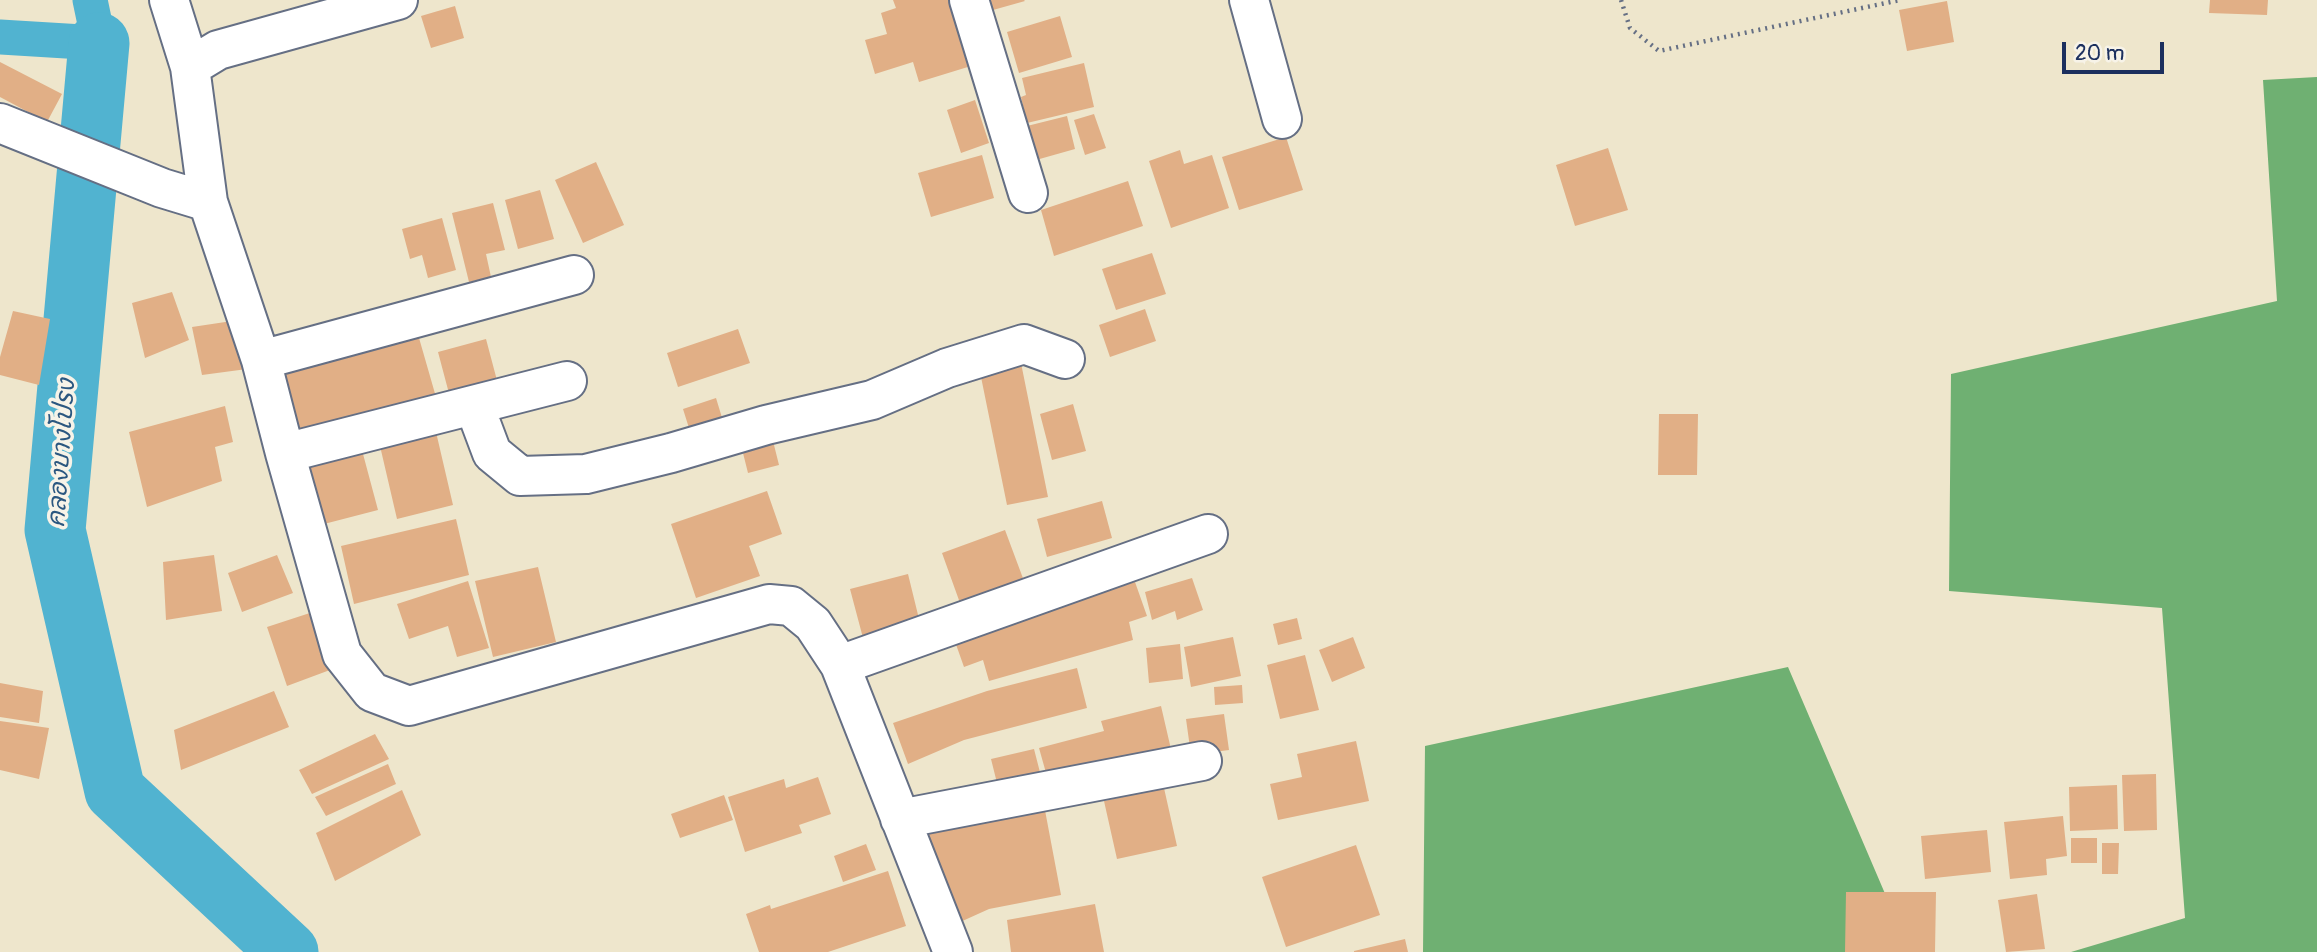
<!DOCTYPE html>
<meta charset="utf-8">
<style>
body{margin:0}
#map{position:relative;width:2317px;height:952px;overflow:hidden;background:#eee6cc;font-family:Pangolin,sans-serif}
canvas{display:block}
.scale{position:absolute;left:2062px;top:42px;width:102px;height:32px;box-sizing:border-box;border:4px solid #1b2f5e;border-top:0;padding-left:9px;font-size:21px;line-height:24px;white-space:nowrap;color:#1b2f5e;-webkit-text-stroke:5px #f7f3e8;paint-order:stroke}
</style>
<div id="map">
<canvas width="2317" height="952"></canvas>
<div class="scale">20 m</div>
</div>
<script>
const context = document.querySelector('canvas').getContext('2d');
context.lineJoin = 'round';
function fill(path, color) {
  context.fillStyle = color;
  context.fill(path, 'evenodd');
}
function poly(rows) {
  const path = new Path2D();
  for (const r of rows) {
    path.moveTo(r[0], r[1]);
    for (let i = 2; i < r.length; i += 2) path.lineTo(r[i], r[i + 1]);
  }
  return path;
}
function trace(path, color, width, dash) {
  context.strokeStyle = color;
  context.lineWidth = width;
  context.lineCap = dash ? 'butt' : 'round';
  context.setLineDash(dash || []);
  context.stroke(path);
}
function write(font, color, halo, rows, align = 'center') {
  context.font = font + ' Pangolin,"Playpen Sans Thai",sans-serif';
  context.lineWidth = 7;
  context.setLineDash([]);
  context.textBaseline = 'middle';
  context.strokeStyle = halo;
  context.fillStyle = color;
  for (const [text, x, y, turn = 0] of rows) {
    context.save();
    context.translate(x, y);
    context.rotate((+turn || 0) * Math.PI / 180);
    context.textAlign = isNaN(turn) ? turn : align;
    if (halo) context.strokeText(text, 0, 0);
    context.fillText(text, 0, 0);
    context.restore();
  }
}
fill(poly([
 [2317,77,2317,952,2071,952,2185,918,2162,608,1949,591,1951,374,2277,301,2263,80],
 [1788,667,1910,952,1423,952,1425,746]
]), '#6fb072');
trace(poly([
 [0,37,99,43,90,0]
]), '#51b3d0', 35);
trace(poly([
 [99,43,55,530,115,791,288,952]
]), '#51b3d0', 61);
fill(poly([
 [893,0,950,0,971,66,919,82,913,62,875,74,865,40,887,34,881,13,896,8],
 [990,0,1024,0,1025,1,993,10],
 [2210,0,2268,0,2267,15,2209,13],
 [1947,1,1954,42,1907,51,1899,10],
 [455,6,464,38,431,48,421,16],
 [1060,16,1072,57,1019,73,1007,32],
 [0,62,62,94,47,122,0,97],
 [1084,63,1094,107,1027,123,1021,97,1026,95,1022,78],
 [975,100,989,143,961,153,947,110],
 [1094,114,1106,148,1085,155,1074,120],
 [1067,116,1075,149,1036,160,1027,126],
 [1286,137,1303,190,1239,210,1222,157],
 [1608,148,1628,210,1575,226,1556,165],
 [1180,150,1184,164,1212,155,1229,208,1171,228,1149,161],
 [982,155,994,198,931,217,918,173],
 [596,162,624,225,583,243,555,180],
 [1128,181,1143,226,1054,256,1041,210],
 [540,190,554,239,518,249,505,200],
 [493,203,505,250,486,254,491,277,469,282,452,213],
 [442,218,456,270,428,278,422,255,410,259,402,229],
 [1152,253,1166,294,1116,310,1102,269],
 [172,292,189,340,145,358,132,303],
 [1145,309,1156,341,1110,357,1099,325],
 [13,311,50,319,39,385,0,375,0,357],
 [232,321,247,369,202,375,192,327],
 [415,324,438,404,300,444,277,363],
 [738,329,750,363,678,387,667,353],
 [486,339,499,388,451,401,438,352],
 [1021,363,1048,497,1007,505,980,372],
 [716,398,727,434,694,444,683,409],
 [1073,404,1086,451,1052,460,1040,414],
 [225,406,233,442,215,447,222,481,147,507,129,432],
 [1659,414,1698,414,1697,475,1658,475],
 [436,432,453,505,397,519,380,446],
 [771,433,779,465,748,473,740,441],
 [359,439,378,510,324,524,305,453],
 [767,491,782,534,749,546,760,576,696,598,671,524],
 [1102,501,1112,538,1047,557,1037,519],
 [456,519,469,575,354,604,341,546],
 [1005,530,1024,581,960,603,942,553],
 [214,555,222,611,166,620,163,562],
 [277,555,293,593,242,612,228,573],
 [538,567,556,642,493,657,475,581],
 [908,574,920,623,863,638,850,589],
 [1192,578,1203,610,1177,620,1175,611,1152,620,1145,592],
 [468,581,489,648,457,657,448,626,409,639,397,604],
 [1135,582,1147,616,1129,622,1133,640,989,681,983,660,964,667,953,636],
 [316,611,338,667,287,686,267,627],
 [1297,618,1302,639,1278,645,1273,624],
 [1233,637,1241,676,1191,687,1184,647],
 [1353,637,1365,668,1332,682,1319,650],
 [1180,644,1183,679,1149,683,1146,648],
 [1305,655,1319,710,1280,719,1267,665],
 [1077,668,1087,708,964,740,908,764,893,723,987,691],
 [0,683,43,691,39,723,0,717],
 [1242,685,1243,703,1215,705,1214,687],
 [274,691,289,727,181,770,174,730],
 [1161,706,1173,758,1048,780,1039,748,1104,731,1101,721],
 [1224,714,1229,750,1191,755,1186,719],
 [0,721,49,728,39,779,0,770],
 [375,734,389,759,312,794,299,770],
 [1356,741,1369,801,1278,820,1270,784,1302,777,1297,754],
 [1034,749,1043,784,1000,795,991,759],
 [388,764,396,784,326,816,315,797],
 [2156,774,2157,830,2124,831,2122,775],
 [818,777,831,814,799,825,802,833,745,852,728,797,784,779,786,788],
 [2117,785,2118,829,2070,831,2069,787],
 [1164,788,1177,846,1117,859,1104,801],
 [402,790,421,835,335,881,316,833],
 [724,795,733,820,680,838,671,814],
 [1044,805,1061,895,989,909,958,923,919,833],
 [2063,816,2067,856,2046,859,2047,875,2010,879,2004,822],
 [1987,830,1991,872,1925,879,1921,836],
 [2071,838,2097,838,2097,863,2071,863],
 [2102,843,2119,843,2118,874,2102,874],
 [866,844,876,870,843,882,834,856],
 [1356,845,1380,915,1286,947,1262,877],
 [888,871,906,926,828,952,759,952,746,914,770,905,771,909],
 [1846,892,1936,892,1935,952,1845,952],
 [2037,894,2045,949,2006,952,1998,900],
 [1095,904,1104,952,1011,952,1007,920],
 [1405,939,1408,952,1354,952,1354,951]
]), '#e1af86');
const minor = poly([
 [169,0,190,67],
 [969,0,1028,193],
 [1249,0,1282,119],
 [0,123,162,188,208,202,261,360,285,453,342,654,372,692,409,706,769,604,791,606,813,624,840,665,953,952],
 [208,202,190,67,218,50,398,0],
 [261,360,574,275],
 [474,405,492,453,520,476,586,474,671,453,766,425,872,400,947,368,1024,344,1065,359],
 [285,453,567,381],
 [840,665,1208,534],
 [900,819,1202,761]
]);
trace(minor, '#656f84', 42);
trace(poly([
 [1621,0,1630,28,1659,51,1900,0]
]), '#656f84', 4.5, [2, 5]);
trace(minor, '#fff', 38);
write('italic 24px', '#2b5780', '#f7f3e8', [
 ["คลองบางโปรง",63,453,-86]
]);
</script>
